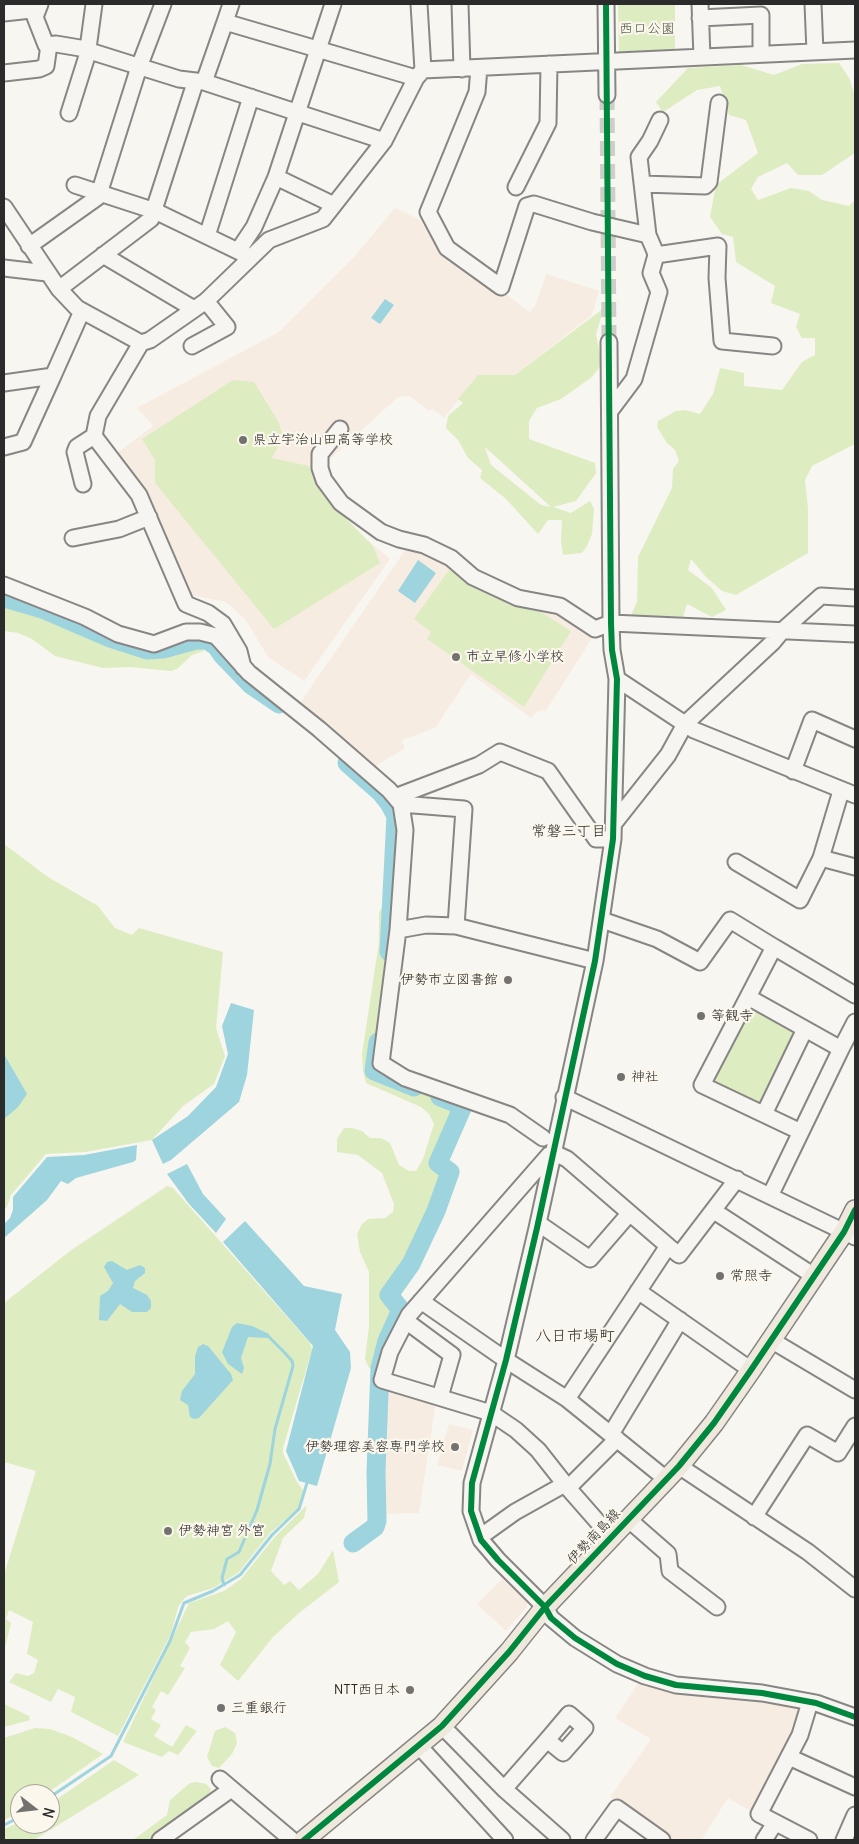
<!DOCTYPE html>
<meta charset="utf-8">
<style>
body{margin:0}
#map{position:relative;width:859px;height:1844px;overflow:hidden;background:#f8f6f0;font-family:Delius,sans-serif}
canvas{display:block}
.frame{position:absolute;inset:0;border:5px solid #2b2b2b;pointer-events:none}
.north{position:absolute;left:10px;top:1784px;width:50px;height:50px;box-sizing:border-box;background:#fbf7ec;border:1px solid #a8a59f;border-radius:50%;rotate:106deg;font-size:14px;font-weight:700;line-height:20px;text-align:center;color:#2b2b2b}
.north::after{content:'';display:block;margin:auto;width:18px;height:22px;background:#737270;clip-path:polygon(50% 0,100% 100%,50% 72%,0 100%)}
</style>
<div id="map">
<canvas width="859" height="1844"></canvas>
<div class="frame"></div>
<div class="north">N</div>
</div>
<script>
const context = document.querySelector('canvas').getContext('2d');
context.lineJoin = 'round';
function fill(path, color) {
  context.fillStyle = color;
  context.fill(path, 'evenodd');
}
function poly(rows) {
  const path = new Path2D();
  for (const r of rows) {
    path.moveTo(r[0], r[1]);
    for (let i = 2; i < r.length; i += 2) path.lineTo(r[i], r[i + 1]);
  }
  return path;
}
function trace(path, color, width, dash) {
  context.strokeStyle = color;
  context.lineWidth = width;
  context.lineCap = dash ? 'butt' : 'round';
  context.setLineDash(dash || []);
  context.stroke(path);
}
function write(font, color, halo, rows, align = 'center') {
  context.font = font + ' Delius,"Klee One",sans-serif';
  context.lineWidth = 4.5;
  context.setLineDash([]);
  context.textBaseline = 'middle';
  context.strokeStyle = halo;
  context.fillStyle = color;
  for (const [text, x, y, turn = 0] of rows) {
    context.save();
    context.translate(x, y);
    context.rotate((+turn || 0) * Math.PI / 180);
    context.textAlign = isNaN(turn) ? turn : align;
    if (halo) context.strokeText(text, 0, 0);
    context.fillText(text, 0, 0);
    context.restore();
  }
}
fill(poly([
 [395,208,420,220,431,235,439,250,462,261,530,312,536,304,546,274,599,291,592,315,515,375,478,375,444,418,433,409,429,411,410,396,398,397,316,472,332,511,390,559,304,681,268,657,245,619,226,602,191,595,148,498,116,454,153,426,137,408,279,332,354,257],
 [408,546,555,609,591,635,591,640,545,712,543,709,540,712,538,710,531,718,471,674,435,728,402,740,405,748,371,769,298,706],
 [382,1387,436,1402,419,1513,380,1514],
 [449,1424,473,1430,462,1471,437,1465],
 [502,1579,527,1601,527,1607,506,1631,477,1604],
 [641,1679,763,1699,803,1709,755,1814,728,1798,701,1840,675,1840,610,1797,651,1739,615,1718]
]), '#f7ece1');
fill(poly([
 [618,4,675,4,675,53,619,53],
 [839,63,849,78,855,96,855,153,822,175,798,175,787,163,758,177,751,189,758,200,791,188,809,191,822,200,849,206,855,200,855,444,812,466,805,480,808,508,808,553,736,595,722,591,707,578,691,559,688,570,712,588,726,610,712,617,687,604,683,617,631,615,637,602,638,557,672,488,673,469,679,461,675,450,667,443,657,427,658,421,676,411,685,410,700,414,713,394,720,368,744,373,744,386,782,390,802,362,815,355,815,338,802,338,796,327,800,314,771,303,775,286,736,262,733,237,722,234,710,217,716,185,758,153,746,120,729,115,720,86,697,90,663,112,656,102,688,68,741,65,774,75,802,64],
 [604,308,596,334,602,364,592,377,561,399,537,408,529,421,529,439,595,463,596,473,576,501,553,507,571,513,590,501,594,509,592,534,587,546,582,553,563,555,561,542,562,520,548,520,538,534,505,498,480,478,482,470,468,458,458,440,446,428,448,416,463,403,458,399,478,375,515,375],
 [485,448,486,448,551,507,541,505,491,465],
 [233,380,254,382,279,423,283,437,272,458,309,466,322,494,373,546,380,563,274,629,155,483,155,460,142,439],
 [449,570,497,598,539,611,571,631,524,707,427,639,431,632,414,619],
 [4,602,52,617,119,645,149,653,160,654,198,645,204,647,204,651,192,655,177,669,171,671,131,667,103,668,55,656,32,639,18,633,4,631],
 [4,844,48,877,98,906,115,928,132,935,139,928,223,952,216,1028,225,1056,214,1084,183,1106,152,1140,85,1152,46,1154,11,1195,7,1207,4,1210],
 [386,901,390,908,388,946,372,1072,460,1107,435,1164,448,1173,414,1250,396,1283,386,1295,397,1311,383,1341,376,1366,373,1369,369,1368,365,1359,369,1326,369,1272,360,1252,357,1234,362,1224,368,1219,385,1218,393,1212,394,1204,382,1173,358,1155,337,1152,337,1139,344,1128,352,1128,362,1131,370,1138,381,1138,390,1143,399,1165,409,1171,416,1171,423,1159,434,1124,429,1114,421,1107,366,1083,363,1071,362,1054,379,942,379,913],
 [756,1006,796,1029,797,1036,765,1102,757,1104,716,1083,713,1078,748,1007],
 [167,1186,173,1188,310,1343,312,1350,283,1448,283,1453,297,1482,303,1490,298,1509,270,1533,238,1573,213,1588,187,1596,183,1600,178,1607,171,1634,118,1736,71,1712,75,1697,58,1689,51,1702,9,1682,16,1673,28,1676,34,1673,38,1660,27,1654,33,1622,9,1610,6,1619,11,1623,4,1652,4,1575,36,1471,4,1462,4,1303,70,1251],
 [307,1505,304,1518,283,1538,271,1571,284,1585,290,1581,299,1590,318,1574,333,1550,339,1582,299,1613,273,1637,238,1681,220,1665,236,1632,228,1621,214,1629,191,1632,185,1642,190,1648,180,1666,185,1668,168,1695,161,1691,152,1707,156,1710,151,1719,161,1725,154,1736,172,1747,186,1725,197,1731,178,1755,169,1751,162,1757,123,1742,189,1603,224,1591,241,1579,274,1538],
 [4,1704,29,1716,30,1720,4,1727],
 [225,1727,235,1733,237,1743,232,1754,219,1768,212,1766,207,1757,215,1731],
 [35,1728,50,1729,72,1737,103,1754,46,1794,20,1794,20,1812,4,1820,4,1738],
 [114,1760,139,1775,34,1840,4,1840,4,1829,20,1822,50,1824,50,1804],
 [197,1782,206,1784,211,1789,208,1798,152,1840,133,1840,167,1815,170,1800,190,1783]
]), '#deecc1');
fill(poly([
 [385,299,394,305,380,324,371,318],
 [418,560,436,573,415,603,398,591],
 [231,1003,254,1010,247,1075,239,1102,171,1160,163,1164,152,1140,188,1116,216,1087,228,1054,222,1026],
 [4,1054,27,1094,18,1107,4,1119],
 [137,1145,136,1160,133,1162,76,1178,68,1184,61,1181,47,1200,4,1238,4,1224,10,1218,13,1210,13,1197,47,1157,84,1155],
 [187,1164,203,1194,226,1219,216,1233,189,1204,167,1174],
 [245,1221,304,1286,342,1294,335,1330,350,1352,351,1368,317,1486,299,1481,286,1451,313,1346,223,1242],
 [112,1261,127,1270,140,1265,145,1268,145,1273,135,1281,133,1288,147,1295,151,1301,151,1308,147,1312,132,1312,120,1304,107,1321,99,1320,100,1296,108,1291,113,1283,104,1267,107,1262],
 [237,1323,252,1326,269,1334,267,1338,248,1337,241,1358,244,1368,242,1374,228,1364,222,1352,232,1327],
 [203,1344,208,1346,231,1374,233,1380,199,1418,194,1419,190,1417,188,1405,180,1400,182,1391,195,1374,195,1356,198,1347]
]), '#9ed4de');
trace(poly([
 [224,1585,222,1578,227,1559,239,1552,257,1510,270,1464,275,1429,293,1366,292,1361,284,1352,268,1336],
 [50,1797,111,1756,170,1641,184,1603,213,1591,240,1575,272,1535,299,1509,307,1483],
 [4,1825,20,1817]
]), '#9ed4de', 3);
trace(poly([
 [4,598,45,610,110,638,147,650,163,649,196,640,207,640,216,646,223,656,251,685,279,704],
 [347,763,381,793,389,803,396,816,389,952],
 [378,1042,374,1071,414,1087],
 [353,1543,375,1527,377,1521,376,1472,380,1368,387,1341,401,1310,389,1295,411,1264,436,1211,450,1172,438,1163,463,1106,440,1097]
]), '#9ed4de', 19);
trace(poly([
 [607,95,609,342]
]), '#cfcdc9', 15, [15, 8]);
const minor = poly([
 [40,4,35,17,46,45,56,44,80,48,179,79,204,82,384,141],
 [419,4,423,70],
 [460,4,462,69],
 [606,4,607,95],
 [700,4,702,57],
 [813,4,815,52],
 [4,13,31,10,36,12],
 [700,18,761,15,761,54],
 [225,22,231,4],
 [479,68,477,92,428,212,447,248,501,287,527,206,534,204,592,222,648,235,654,249,656,255,651,273,659,292,634,379,610,411],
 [4,73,39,69,46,66,49,45],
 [204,82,225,22,416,78],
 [69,113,87,56,94,4],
 [276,177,334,205],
 [642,184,705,186,709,182,719,103],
 [75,185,155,211,246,255],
 [516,187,548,123,549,64],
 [4,207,59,289,77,308,141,343],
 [648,235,639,157,650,141,660,120],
 [207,236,251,97],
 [29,246,98,197,139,67,163,4],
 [238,251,254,227,276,177,333,4],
 [103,255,194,309],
 [656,255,718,246,717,278,722,341,773,346],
 [4,268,47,273],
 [59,289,151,219,195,83],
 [609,342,611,623,612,650,617,679,613,839,595,961,537,1228,506,1360,472,1483,471,1511,481,1540,498,1560,545,1607,551,1618,575,1638,617,1664,645,1676,676,1685,762,1693,816,1703,855,1717],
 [192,346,227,327,206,301],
 [4,383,53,376,82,311],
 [340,429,320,454,320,468,324,480,341,503,381,532,399,539,424,545,451,558,473,577,518,598,560,606,595,629,611,623,855,634],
 [4,447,23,442,53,376],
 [83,484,75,452,77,447,94,436],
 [73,538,119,529,149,517],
 [4,585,85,617,118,634,154,644,186,632,200,632,216,636,249,673,319,729,389,790,401,804,405,830,398,930,381,1063,405,1078,510,1115,543,1138],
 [243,667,239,651,223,624,208,613,186,604,139,495,94,436,98,416,141,343,150,340,206,301,269,240,323,219,384,141,416,78,423,70,855,50],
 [617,679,694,730,855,795],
 [793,771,812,720,855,739],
 [395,797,479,765,500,752,548,771,596,839,613,839],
 [401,804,464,809,456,926],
 [615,822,668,755,685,724,773,642,783,630,821,596,855,598],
 [821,858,855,867],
 [736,862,800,900,821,858,841,791],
 [602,920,657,939,700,962,730,920,774,947,748,997],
 [398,930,426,925,456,926,595,961],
 [774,947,855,995],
 [841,1049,855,1022],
 [564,1097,855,1237],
 [764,1114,805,1029],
 [770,1196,841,1049,748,997,702,1085,801,1132],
 [714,1211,814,1276],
 [538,1223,590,1259,629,1214],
 [638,1291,751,1370],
 [421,1301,506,1360,567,1399,666,1479],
 [406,1321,452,1355,440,1397],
 [771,1340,855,1390],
 [567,1399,668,1246,679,1255,737,1179],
 [611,1434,680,1320],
 [679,1466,808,1552,855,1589],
 [568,1488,538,1450,516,1430,491,1413,382,1380,390,1352,409,1315,549,1155,554,1153,567,1159,668,1246],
 [754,1517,807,1435,838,1453,855,1426],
 [628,1519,668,1554,670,1571,717,1607],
 [480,1537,515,1512,565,1484],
 [611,1537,568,1488,617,1439],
 [442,1726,504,1789,562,1840],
 [419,1746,505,1840],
 [789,1757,855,1787],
 [220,1779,292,1840],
 [504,1789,547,1740,569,1714,585,1728,563,1753,547,1740],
 [160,1840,230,1790],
 [594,1840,617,1808,662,1840],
 [764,1840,775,1823],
 [809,1840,759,1814,800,1735,810,1702],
 [844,1840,855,1815]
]);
const major = poly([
 [304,1840,442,1726,509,1652,545,1607,679,1466,714,1423,751,1370,844,1232,855,1210]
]);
trace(minor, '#878684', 19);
trace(major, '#878684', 22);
trace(minor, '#f6f5f1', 15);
trace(major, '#eee8dd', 19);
trace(poly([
 [606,4,611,623,612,650,617,679,613,839,595,961,537,1228,506,1360,472,1483,471,1511,481,1540,498,1560,545,1607,551,1618,575,1638,617,1664,645,1676,676,1685,762,1693,816,1703,855,1717],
 [304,1840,442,1726,509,1652,545,1607,679,1466,714,1423,751,1370,844,1232,855,1210]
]), '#00873e', 6);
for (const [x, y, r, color] of [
 [243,440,5,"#737270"],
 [456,657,5,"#737270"],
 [508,980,5,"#737270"],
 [701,1016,5,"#737270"],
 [621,1077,5,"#737270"],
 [720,1276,5,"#737270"],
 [455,1447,5,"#737270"],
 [168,1531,5,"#737270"],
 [410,1690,5,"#737270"],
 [221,1708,5,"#737270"]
]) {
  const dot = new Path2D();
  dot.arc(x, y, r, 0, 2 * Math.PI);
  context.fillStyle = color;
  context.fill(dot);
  trace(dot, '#fbf7ec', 2);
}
write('14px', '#525947', '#fbf7ec', [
 ["西口公園",647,29]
]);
write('14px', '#2b2b2b', '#fbf7ec', [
 ["県立宇治山田高等学校",253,440],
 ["市立早修小学校",466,657],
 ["伊勢市立図書館",498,980,"right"],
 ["等観寺",711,1016],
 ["神社",631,1077],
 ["常照寺",730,1276],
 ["伊勢理容美容専門学校",445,1447,"right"],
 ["伊勢神宮 外宮",178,1531],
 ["NTT西日本",400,1690,"right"],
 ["三重銀行",231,1708]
], 'left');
write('14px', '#2b2b2b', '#fbf7ec', [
 ["伊勢南島線",594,1537,-47]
]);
write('15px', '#2b2b2b', '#fbf7ec', [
 ["常磐三丁目",569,832]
]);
write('16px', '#2b2b2b', '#fbf7ec', [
 ["八日市場町",575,1336]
]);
</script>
